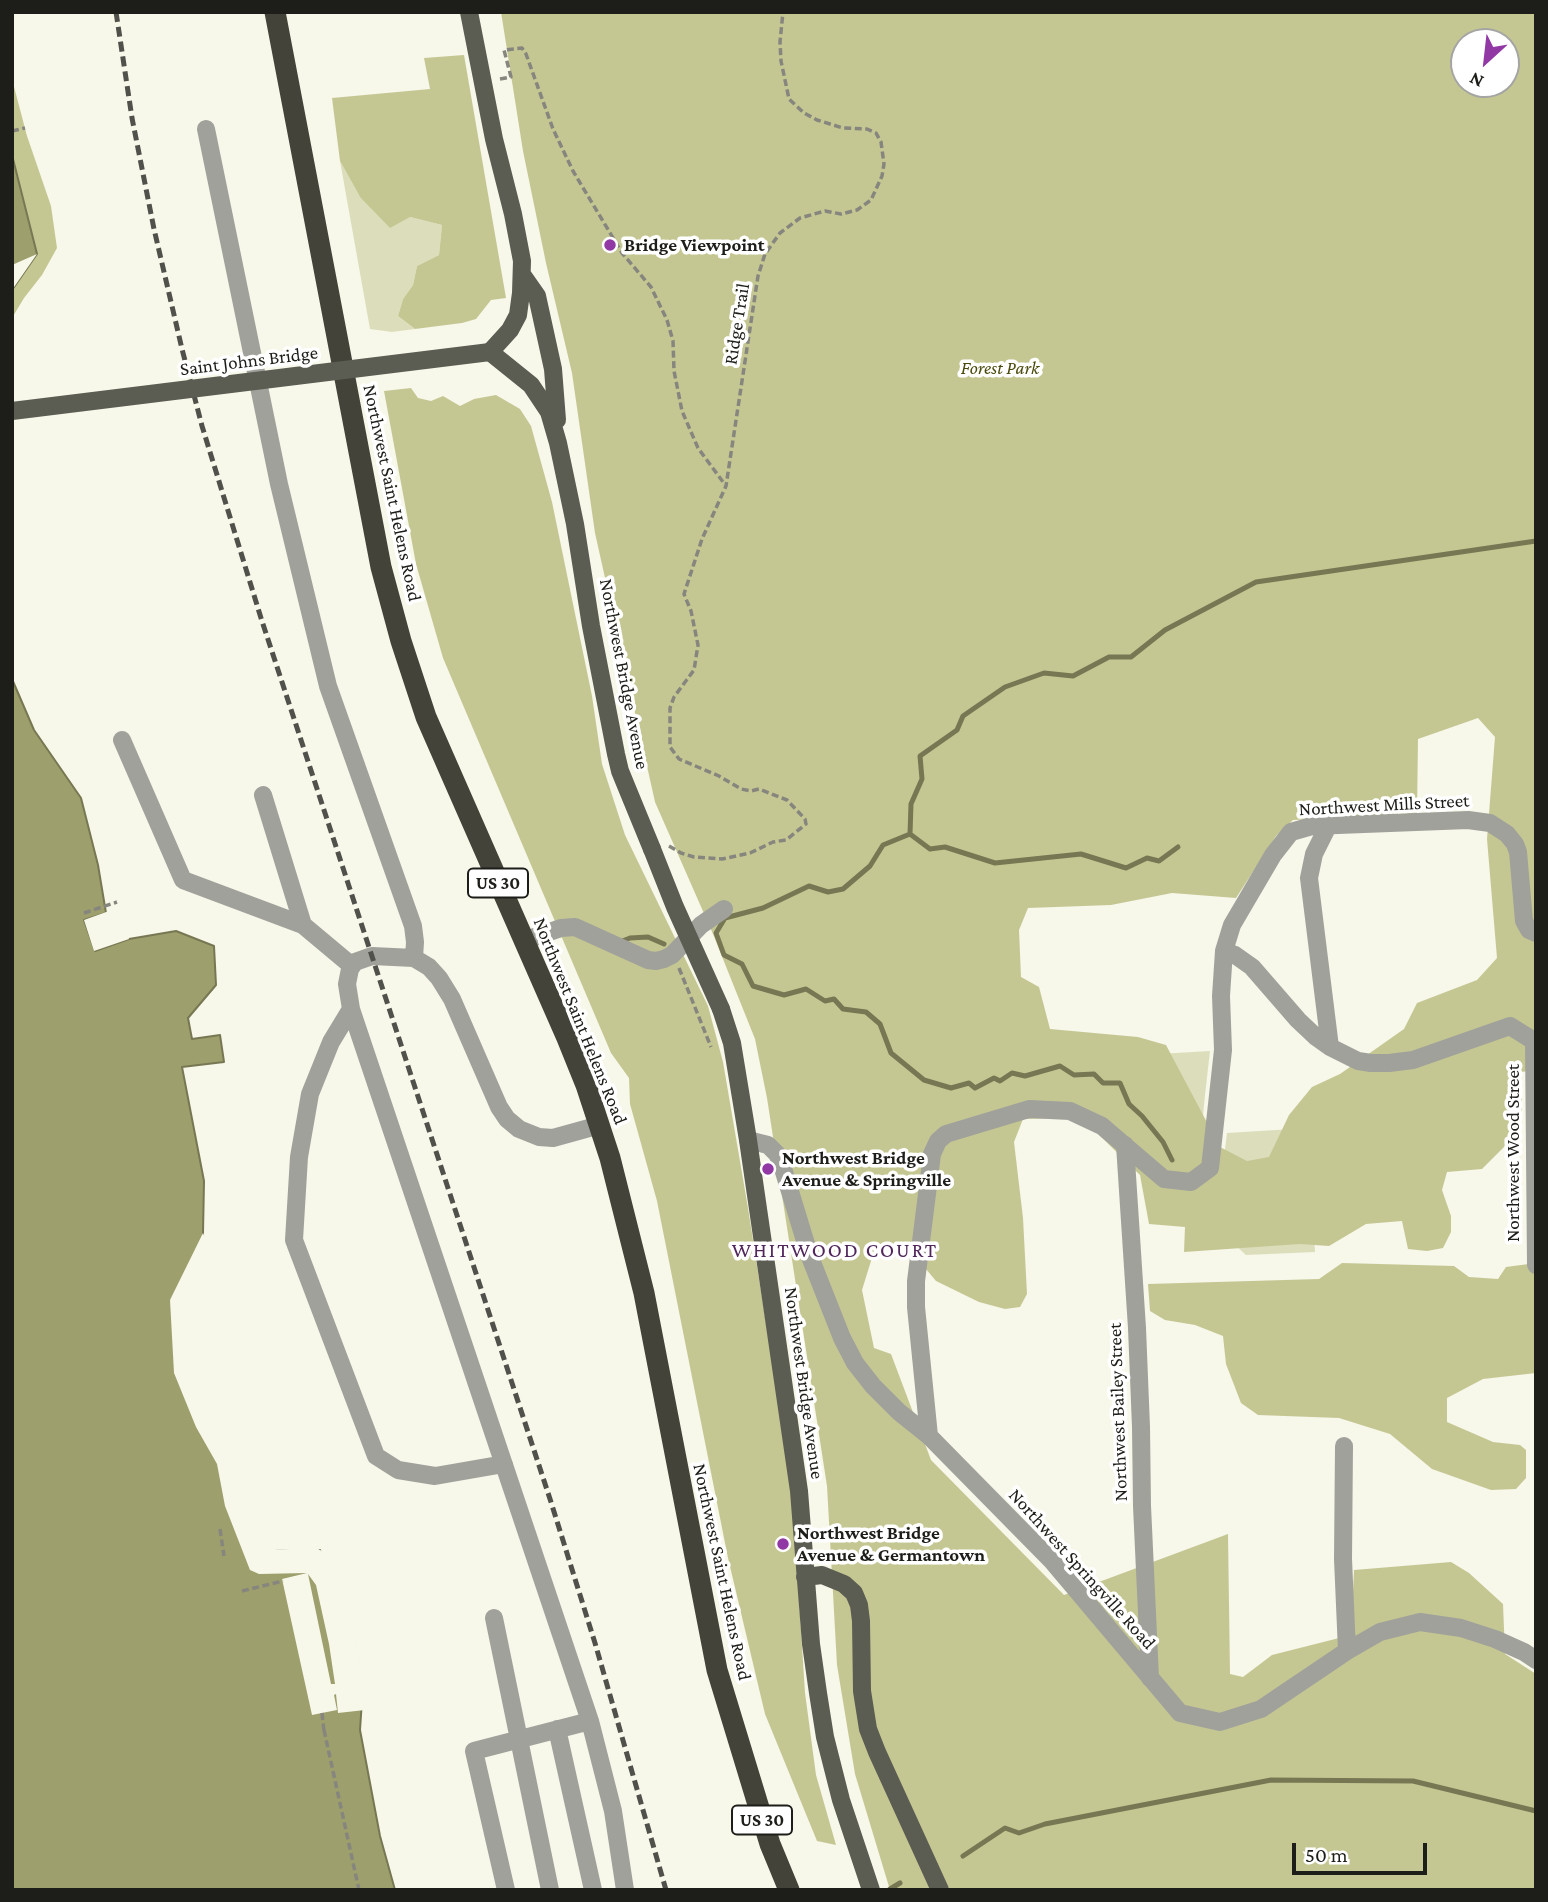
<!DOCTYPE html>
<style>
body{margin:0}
#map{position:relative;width:1548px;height:1902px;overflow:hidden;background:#f7f7ea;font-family:"Crimson Pro",serif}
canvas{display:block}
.frame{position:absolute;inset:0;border:14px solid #1d1d19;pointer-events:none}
.north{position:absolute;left:1450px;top:28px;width:70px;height:70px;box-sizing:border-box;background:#fff;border:2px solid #a5a5a3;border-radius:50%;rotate:207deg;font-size:19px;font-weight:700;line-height:28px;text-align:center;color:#1d1d19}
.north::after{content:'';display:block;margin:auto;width:24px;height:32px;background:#9138a4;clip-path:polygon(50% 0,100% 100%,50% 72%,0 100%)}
.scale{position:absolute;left:1292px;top:1843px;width:135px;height:32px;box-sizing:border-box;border:4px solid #1d1d19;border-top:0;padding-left:9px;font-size:21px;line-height:24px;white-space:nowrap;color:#1d1d19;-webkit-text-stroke:5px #fff;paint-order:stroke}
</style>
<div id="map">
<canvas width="1548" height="1902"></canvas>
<div class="frame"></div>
<div class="north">N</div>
<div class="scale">50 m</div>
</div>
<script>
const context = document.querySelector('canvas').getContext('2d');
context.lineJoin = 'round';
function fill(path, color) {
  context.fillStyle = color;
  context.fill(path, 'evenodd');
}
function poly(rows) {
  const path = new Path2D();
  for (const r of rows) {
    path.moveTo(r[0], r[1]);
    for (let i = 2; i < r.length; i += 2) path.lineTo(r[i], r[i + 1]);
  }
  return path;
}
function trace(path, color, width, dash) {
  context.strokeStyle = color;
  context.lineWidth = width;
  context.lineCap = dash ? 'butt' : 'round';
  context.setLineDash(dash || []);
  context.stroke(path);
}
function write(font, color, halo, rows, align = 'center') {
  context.font = font + ' "Crimson Pro",serif';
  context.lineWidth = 7;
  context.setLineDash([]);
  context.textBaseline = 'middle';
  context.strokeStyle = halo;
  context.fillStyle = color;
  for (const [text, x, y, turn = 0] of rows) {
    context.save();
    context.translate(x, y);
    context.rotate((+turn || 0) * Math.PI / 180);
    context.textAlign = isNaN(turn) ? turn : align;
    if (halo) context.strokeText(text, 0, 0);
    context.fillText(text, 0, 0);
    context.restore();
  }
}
fill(poly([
 [340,161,360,197,410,217,442,225,439,255,417,266,413,285,403,299,398,316,415,329,392,332,370,329],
 [1210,1051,1205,1095,1199,1157,1141,1055],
 [1309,1128,1315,1252,1246,1255,1232,1242,1222,1174,1227,1133]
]), '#dcdebb');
fill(poly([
 [501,12,1536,12,1536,1070,1521,1072,1522,1107,1516,1135,1482,1169,1447,1172,1442,1190,1451,1216,1451,1232,1443,1248,1427,1251,1408,1249,1402,1221,1366,1224,1329,1246,1300,1244,1184,1252,1185,1227,1149,1224,1140,1175,1094,1130,1067,1118,1023,1119,1014,1142,1023,1218,1027,1294,1020,1307,1005,1309,979,1302,936,1281,906,1245,875,1248,862,1290,874,1348,891,1354,931,1460,1064,1595,1228,1534,1230,1674,1243,1677,1272,1655,1351,1635,1354,1570,1451,1562,1469,1573,1503,1604,1505,1654,1536,1674,1536,1890,890,1890,855,1774,837,1665,827,1486,767,1098,755,1039,713,934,655,802,595,533,572,373,546,263,523,151],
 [1464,42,1506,42,1506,84,1464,84],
 [1478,718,1495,737,1487,839,1497,958,1477,980,1417,1003,1404,1029,1340,1074,1312,1087,1289,1115,1269,1157,1247,1161,1220,1147,1166,1045,1138,1037,1050,1029,1039,987,1021,977,1019,930,1028,908,1111,905,1172,893,1236,898,1276,836,1293,820,1417,814,1418,739],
 [464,55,506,298,491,300,476,319,462,323,415,329,398,316,403,299,413,285,417,266,439,255,442,225,410,217,390,228,360,197,340,161,332,98,430,89,424,58],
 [12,79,27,136,51,206,57,248,42,275,24,298,12,318,12,290,37,254,12,155],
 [411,388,418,398,431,401,443,396,460,406,474,399,496,395,520,409,531,426,552,502,592,696,602,764,625,835,708,1006,723,1062,748,1208,792,1490,805,1693,816,1775,836,1845,817,1841,765,1714,728,1558,657,1201,630,1104,629,1078,611,1053,443,658,416,564,384,391],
 [1342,1263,1454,1266,1469,1277,1498,1279,1506,1267,1536,1263,1536,1373,1483,1379,1447,1398,1447,1422,1493,1442,1520,1445,1526,1450,1526,1478,1516,1489,1491,1490,1432,1469,1390,1434,1339,1418,1258,1415,1241,1403,1226,1364,1223,1336,1195,1325,1165,1320,1150,1311,1148,1284,1319,1279]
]), '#c5c793');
const water = poly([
 [12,155,37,254,12,290,12,155],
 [12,679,34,730,81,798,98,865,106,913,84,920,95,951,129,939,176,931,214,946,216,985,188,1018,192,1039,220,1035,224,1062,182,1067,204,1181,203,1233,207,1389,246,1503,262,1545,271,1551,320,1550,362,1700,360,1730,380,1836,395,1890,12,1890,12,679]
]);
fill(water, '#9d9f6c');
trace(water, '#777853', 2);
fill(poly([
 [37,254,12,290,12,265],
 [109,911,108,916,88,923,96,946,128,936,129,939,94,951,84,920],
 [203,1233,207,1242,207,1310,211,1388,242,1462,248,1501,265,1542,272,1548,277,1550,315,1547,330,1556,340,1566,351,1614,361,1669,366,1699,365,1710,338,1713,336,1694,334,1695,337,1710,312,1715,282,1579,307,1573,259,1574,250,1570,225,1506,217,1464,196,1427,174,1373,170,1300],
 [308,1574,316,1585,329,1644,335,1684,331,1684]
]), '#f7f7ea');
trace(poly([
 [910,834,883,845,870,866,843,889,828,892,809,886,763,908,725,918,716,933,724,955,742,964,753,986,784,995,806,989,825,1001,834,999,843,1009,866,1012,880,1024,891,1053,924,1080,951,1088,969,1083,975,1088,994,1078,1000,1081,1012,1073,1025,1076,1060,1066,1074,1075,1094,1074,1103,1083,1120,1083,1129,1104,1142,1116,1163,1142,1172,1160],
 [910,834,911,804,922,779,920,756,957,730,963,716,1005,687,1044,673,1073,676,1109,657,1131,657,1165,630,1256,582,1536,541],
 [910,834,930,849,945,847,995,863,1081,854,1126,868,1147,858,1159,861,1178,847],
 [620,942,630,938,648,937,664,944],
 [963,1856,1005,1828,1019,1833,1045,1824,1271,1780,1413,1781,1536,1811],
 [890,1889,900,1883]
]), '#777853', 5);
trace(poly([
 [500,79,511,77,504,50,522,48,526,54,553,129,573,171,622,253,651,287,667,320,673,341,674,371,682,411,698,448,726,486],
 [12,131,25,128],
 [669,846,681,853,694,857,722,859,750,853,773,842,786,840,806,824,805,819,787,800,759,789,751,791,741,789,719,776,679,759,670,747,670,708,674,697,694,670,698,645,691,611,684,594,702,539,726,486,758,276,765,254,780,233,800,218,825,211,841,214,857,210,871,200,882,176,884,164,881,142,876,133,867,129,843,128,817,120,804,113,789,99,781,61,780,42,783,12],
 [84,913,117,902],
 [679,968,711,1047],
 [220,1529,224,1556],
 [242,1591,283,1581],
 [322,1713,324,1731],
 [324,1730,359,1890]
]), '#86867e', 3.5, [7, 3.5]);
trace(poly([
 [206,129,279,484,328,686,413,926,415,942,414,958],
 [122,740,183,880,303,925],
 [263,795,303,925,352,966],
 [1328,826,1314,854,1309,878,1330,1047],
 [523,941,561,928,575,927,648,960,656,961,664,959,672,955,701,925,724,909],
 [1224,951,1235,955,1252,967,1298,1020,1316,1037,1330,1047,1358,1061,1371,1063,1389,1063,1413,1060,1510,1026,1534,1041,1536,1265],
 [351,1009,331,1042,310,1094,299,1157,294,1240,376,1456,398,1470,435,1476,504,1464],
 [600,1125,553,1138,539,1137,519,1129,507,1119,499,1107,452,999,439,978,429,967,414,958,372,956,355,962,350,969,347,984,351,1009,590,1721,613,1811,625,1890],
 [748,1140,768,1145,777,1154,781,1162,810,1257,842,1338,855,1363,873,1386,899,1412,929,1436,1052,1561,1180,1713,1220,1722,1261,1709,1347,1651,1380,1632,1420,1622,1461,1628,1495,1639,1524,1652,1536,1660],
 [1125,1145,1137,1328,1141,1427,1142,1506,1150,1678],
 [929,1436,916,1307,916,1281,932,1154,938,1141,946,1134,1029,1109,1070,1111,1102,1126,1164,1179,1191,1182,1210,1168,1223,1050,1221,996,1224,951,1232,925,1273,855,1291,832,1312,826,1468,820,1490,823,1507,834,1515,844,1518,852,1524,921,1529,930,1536,933],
 [1344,1446,1343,1559,1347,1651],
 [494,1618,550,1890],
 [557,1729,593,1890],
 [506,1890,474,1751,590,1721]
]), '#a0a19b', 18);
trace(poly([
 [469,12,494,139,513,214,522,261,521,293,518,315,510,330,490,352,531,385,549,412,558,443,575,524,591,626,616,754,620,771,652,849],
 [523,276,537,296,553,369,557,420],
 [721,1009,732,1043,748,1140,799,1491,811,1644,818,1693,825,1737,841,1800,871,1890],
 [805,1577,822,1575,844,1584,854,1593,859,1605,861,1621,862,1691,868,1729,877,1752,940,1890]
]), '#5b5c52', 18);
trace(poly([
 [275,12,381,567,401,641,426,717,567,1038,586,1085,610,1158,644,1293,717,1670,770,1844,789,1890]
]), '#434339', 21);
trace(poly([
 [116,12,132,118,154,229,182,349,202,426,261,618,551,1502,595,1643,666,1890]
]), '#51514b', 5, [10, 5]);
trace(poly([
 [12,411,490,352],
 [652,849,675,907,721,1009]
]), '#5b5c52', 18);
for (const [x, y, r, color] of [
 [610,245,7,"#9138a4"],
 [768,1169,7,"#9138a4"],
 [783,1544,7,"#9138a4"]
]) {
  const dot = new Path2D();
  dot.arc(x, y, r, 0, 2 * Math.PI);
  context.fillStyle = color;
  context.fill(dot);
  trace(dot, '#fff', 2.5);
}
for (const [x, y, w] of [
 [498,883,60],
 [762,1820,60]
]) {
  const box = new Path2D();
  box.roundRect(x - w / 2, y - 14.5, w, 29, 5);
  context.fillStyle = '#fff';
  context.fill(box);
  trace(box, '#1d1d19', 2);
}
write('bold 18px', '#1d1d19', null, [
 ["US 30",498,883],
 ["US 30",762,1820]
]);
write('bold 19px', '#1d1d19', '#fff', [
 ["Bridge Viewpoint",624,245],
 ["Northwest Bridge",782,1158],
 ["Avenue & Springville",782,1180],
 ["Northwest Bridge",797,1533],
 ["Avenue & Germantown",797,1555]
], 'left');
write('19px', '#1d1d19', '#fff', [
 ["Ridge Trail",737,324,-81],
 ["Saint Johns Bridge",249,361,-7],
 ["Northwest Saint Helens Road",392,493,78],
 ["Northwest Bridge Avenue",624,674,79],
 ["Northwest Mills Street",1384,805,-3],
 ["Northwest Saint Helens Road",580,1021,68],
 ["Northwest Wood Street",1513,1153,-90],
 ["Northwest Bridge Avenue",804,1383,82],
 ["Northwest Bailey Street",1118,1412,-92],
 ["Northwest Springville Road",1082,1569,48],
 ["Northwest Saint Helens Road",722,1572,78]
]);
write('italic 19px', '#4a4a0c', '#fff', [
 ["Forest Park",1000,368]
]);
context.letterSpacing = '2px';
write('21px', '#51265b', '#fff', [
 ["WHITWOOD COURT",835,1251]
]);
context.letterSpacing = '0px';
</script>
